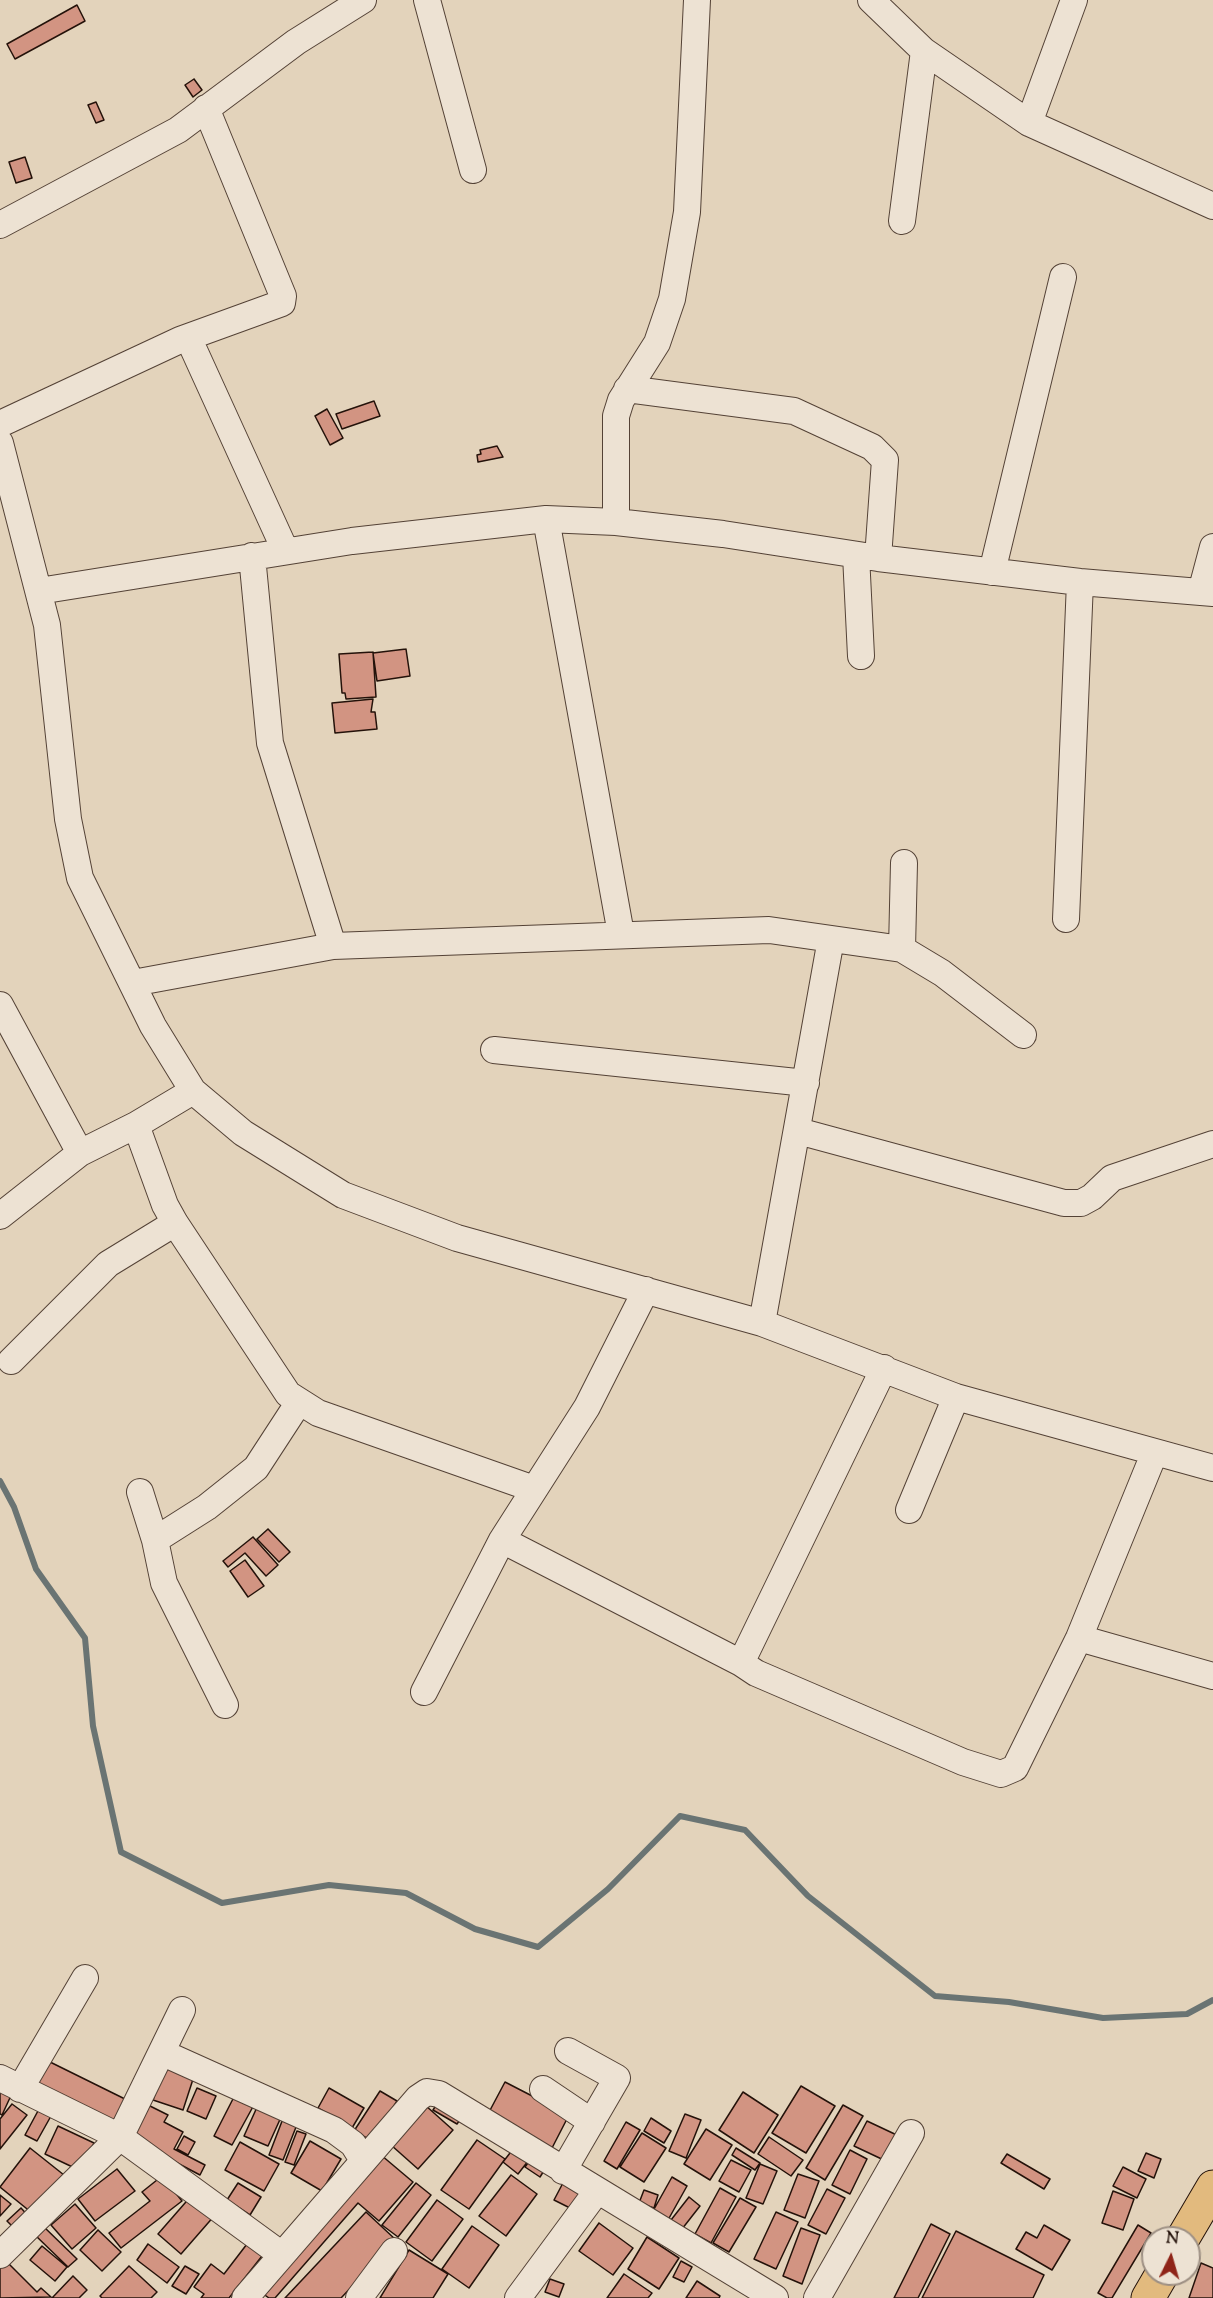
<!DOCTYPE html>
<style>
body{margin:0}
#map{position:relative;width:1213px;height:2298px;overflow:hidden;background:#e3d3bb;font-family:"Sorts Mill Goudy",serif}
canvas{display:block}
.north{position:absolute;left:1141px;top:2226px;width:60px;height:60px;box-sizing:border-box;background:#ede2d3;border:2px solid #9d8f83;border-radius:50%;rotate:5deg;font-size:16px;font-weight:700;line-height:24px;text-align:center;color:#24120a}
.north::after{content:'';display:block;margin:auto;width:21px;height:27px;background:#8f2418;clip-path:polygon(50% 0,100% 100%,50% 72%,0 100%)}
</style>
<div id="map">
<canvas width="1213" height="2298"></canvas>
<div class="north">N</div>
</div>
<script>
const context = document.querySelector('canvas').getContext('2d');
context.lineJoin = 'round';
function poly(rows) {
  const path = new Path2D();
  for (const r of rows) {
    path.moveTo(r[0], r[1]);
    for (let i = 2; i < r.length; i += 2) path.lineTo(r[i], r[i + 1]);
  }
  return path;
}
function trace(path, color, width, dash) {
  context.strokeStyle = color;
  context.lineWidth = width;
  context.lineCap = dash ? 'butt' : 'round';
  context.setLineDash(dash || []);
  context.stroke(path);
}
function fill(path, color) {
  context.fillStyle = color;
  context.fill(path, 'evenodd');
}
trace(poly([
 [0,1481,14,1507,36,1569,85,1638,93,1726,121,1852,222,1903,329,1885,406,1893,475,1929,538,1947,608,1889,680,1816,745,1830,808,1896,935,1996,1009,2002,1103,2018,1187,2014,1213,2000]
]), '#6a7473', 6);
const building = poly([
 [77,5,85,21,15,59,7,44,77,5],
 [194,79,202,90,193,97,185,85,194,79],
 [96,102,104,120,96,123,88,105,96,102],
 [25,157,32,178,16,183,9,162,25,157],
 [374,401,380,416,342,429,336,414,374,401],
 [327,409,343,438,330,445,315,416,327,409],
 [497,446,503,457,478,462,477,455,481,454,480,450,497,446],
 [406,649,410,676,377,681,373,653,406,649],
 [373,652,376,697,346,699,345,693,342,693,339,654,373,652],
 [373,699,371,712,375,712,377,729,335,733,332,703,373,699],
 [268,1529,290,1552,279,1562,257,1539,268,1529],
 [253,1537,278,1565,266,1576,245,1553,228,1567,223,1561,253,1537],
 [245,1560,264,1586,248,1597,230,1571,245,1560],
 [46,2060,129,2101,116,2127,33,2087,46,2060],
 [167,2061,196,2070,183,2110,153,2100,167,2061],
 [505,2082,569,2115,552,2148,488,2114,505,2082],
 [0,2083,14,2089,2,2115,0,2114,0,2083],
 [801,2086,835,2106,806,2153,772,2133,801,2086],
 [197,2088,216,2096,206,2119,187,2111,197,2088],
 [329,2088,364,2108,352,2128,318,2108,329,2088],
 [380,2091,397,2101,372,2141,354,2131,380,2091],
 [743,2092,778,2115,754,2153,719,2130,743,2092],
 [236,2093,255,2103,232,2145,214,2136,236,2093],
 [440,2099,464,2114,457,2124,433,2110,440,2099],
 [12,2104,27,2115,0,2149,0,2119,12,2104],
 [148,2105,168,2115,164,2122,183,2132,174,2149,205,2165,200,2175,130,2138,148,2105],
 [258,2105,282,2115,268,2146,244,2136,258,2105],
 [425,2105,453,2130,418,2169,391,2145,425,2105],
 [843,2105,863,2116,825,2180,806,2168,843,2105],
 [39,2109,51,2116,37,2141,25,2135,39,2109],
 [685,2114,701,2120,686,2158,669,2151,685,2114],
 [284,2116,298,2122,283,2160,269,2155,284,2116],
 [651,2118,671,2131,664,2143,644,2131,651,2118],
 [867,2121,901,2137,888,2162,854,2146,867,2121],
 [626,2122,640,2130,617,2169,604,2161,626,2122],
 [58,2126,94,2143,81,2171,45,2154,58,2126],
 [706,2129,732,2145,710,2180,684,2164,706,2129],
 [297,2131,306,2134,294,2165,285,2162,297,2131],
 [642,2133,666,2148,644,2182,620,2167,642,2133],
 [184,2136,195,2142,188,2155,177,2149,184,2136],
 [769,2137,803,2160,791,2176,758,2154,769,2137],
 [477,2140,505,2159,469,2209,441,2190,477,2140],
 [310,2141,341,2159,322,2191,291,2173,310,2141],
 [240,2142,279,2164,264,2191,225,2170,240,2142],
 [517,2144,532,2156,518,2174,503,2162,517,2144],
 [30,2148,69,2179,37,2217,0,2187,30,2148],
 [736,2148,760,2163,755,2170,732,2155,736,2148],
 [850,2150,867,2159,850,2194,832,2185,850,2150],
 [1146,2153,1161,2159,1154,2178,1138,2171,1146,2153],
 [1007,2154,1050,2179,1044,2189,1001,2163,1007,2154],
 [381,2155,413,2182,379,2221,358,2203,275,2298,269,2298,262,2293,381,2155],
 [533,2156,547,2166,540,2177,525,2167,533,2156],
 [731,2160,751,2170,739,2192,719,2181,731,2160],
 [760,2164,777,2171,763,2204,746,2198,760,2164],
 [1123,2167,1146,2179,1137,2198,1113,2186,1123,2167],
 [117,2169,135,2191,95,2221,78,2199,117,2169],
 [798,2174,819,2181,805,2218,784,2210,798,2174],
 [511,2175,537,2194,506,2236,479,2216,511,2175],
 [162,2176,182,2201,121,2248,109,2233,150,2201,142,2192,162,2176],
 [672,2177,687,2186,668,2220,653,2211,672,2177],
 [564,2181,586,2192,576,2211,554,2200,564,2181],
 [238,2183,261,2197,250,2215,227,2200,238,2183],
 [416,2183,431,2195,398,2237,382,2225,416,2183],
 [720,2188,736,2197,711,2243,695,2234,720,2188],
 [827,2189,845,2198,826,2234,808,2225,827,2189],
 [644,2190,658,2195,654,2208,639,2203,644,2190],
 [1113,2191,1134,2199,1123,2230,1102,2223,1113,2191],
 [0,2195,11,2204,0,2216,0,2195],
 [192,2195,215,2215,181,2254,158,2234,192,2195],
 [689,2197,700,2206,682,2229,671,2220,689,2197],
 [740,2198,756,2207,729,2252,713,2243,740,2198],
 [437,2200,463,2219,432,2261,406,2242,437,2200],
 [75,2204,96,2228,72,2249,51,2225,75,2204],
 [21,2208,31,2219,18,2232,7,2221,21,2208],
 [366,2212,396,2240,341,2298,285,2298,366,2212],
 [776,2212,798,2222,776,2269,754,2259,776,2212],
 [599,2223,633,2248,613,2275,579,2251,599,2223],
 [931,2224,950,2234,918,2298,894,2298,931,2224],
 [1044,2225,1070,2240,1052,2270,1016,2249,1026,2232,1037,2238,1044,2225],
 [1138,2225,1151,2233,1112,2298,1107,2298,1098,2293,1138,2225],
 [43,2226,77,2259,68,2267,35,2235,43,2226],
 [472,2226,499,2245,469,2288,442,2269,472,2226],
 [801,2228,820,2235,802,2284,783,2276,801,2228],
 [98,2230,121,2252,102,2271,80,2250,98,2230],
 [956,2231,1044,2275,1033,2298,922,2298,956,2231],
 [647,2237,679,2258,659,2289,628,2269,647,2237],
 [148,2244,179,2267,167,2283,137,2260,148,2244],
 [247,2244,262,2256,229,2298,201,2298,204,2294,194,2287,211,2264,224,2274,247,2244],
 [42,2246,67,2267,55,2281,30,2260,42,2246],
 [409,2250,448,2274,433,2298,380,2298,409,2250],
 [4,2259,37,2292,41,2288,51,2297,0,2298,0,2263,4,2259],
 [681,2261,692,2267,684,2282,673,2277,681,2261],
 [1201,2263,1213,2268,1213,2298,1189,2298,1201,2263],
 [129,2266,157,2292,151,2298,102,2298,100,2296,129,2266],
 [185,2266,199,2274,186,2294,172,2286,185,2266],
 [624,2274,652,2293,648,2298,607,2298,624,2274],
 [73,2276,87,2290,79,2298,52,2298,73,2276],
 [550,2279,564,2284,559,2297,545,2292,550,2279],
 [697,2281,720,2296,719,2298,686,2298,697,2281]
]);
fill(building, '#d29482');
trace(building, '#24120a', 1.5);
const minor = poly([
 [427,0,473,170],
 [871,0,924,51,1029,123,1213,206],
 [1029,123,1074,0],
 [902,221,924,51],
 [0,225,178,130,296,42,363,0],
 [188,337,285,550],
 [627,389,794,411,872,447,885,460,878,558],
 [0,424,180,340,282,303,283,296,206,108],
 [0,443,47,625,68,819,80,878,153,1026,193,1091,243,1133,343,1195,457,1238,762,1323,956,1397,1213,1468],
 [546,519,621,934],
 [616,522,616,416,621,400,657,343,672,299,687,212,697,0],
 [856,555,861,656],
 [252,556,270,743,333,946],
 [992,572,1063,277],
 [39,591,352,541,546,519,616,522,723,534,878,558,1080,582,1213,593],
 [1201,592,1213,547],
 [1066,919,1080,582],
 [902,949,904,863],
 [133,983,333,946,769,930,902,949,942,973,1023,1035],
 [0,1005,80,1153],
 [494,1050,806,1083],
 [136,1125,165,1205,175,1223,288,1394,318,1413,534,1489],
 [798,1131,1064,1203,1081,1203,1092,1197,1112,1178,1213,1144],
 [0,1216,80,1153,136,1125,193,1091],
 [762,1323,831,939],
 [11,1361,108,1264,175,1223],
 [140,1492,155,1540,164,1583,225,1705],
 [909,1510,956,1397],
 [155,1540,207,1507,256,1468,299,1402],
 [502,1540,741,1663,756,1673,963,1762,1001,1774,1015,1768,1079,1638,1154,1454],
 [1079,1638,1213,1676],
 [741,1663,884,1368],
 [424,1692,502,1540,587,1407,646,1290],
 [163,2053,334,2130,353,2144,363,2160],
 [0,2078,120,2137,282,2255],
 [20,2089,85,1978],
 [543,2089,592,2122],
 [563,2171,617,2078,568,2051],
 [0,2255,120,2137,182,2010],
 [245,2298,418,2098,427,2092,439,2094,775,2298],
 [359,2298,394,2251],
 [518,2298,597,2191],
 [817,2298,911,2133]
]);
const major = poly([
 [1183,2238,1213,2187],
 [1148,2298,1162,2274]
]);
trace(minor, '#544236', 28);
trace(major, '#24120a', 35);
trace(minor, '#ede2d3', 26);
trace(major, '#e2ba7e', 33);
</script>
